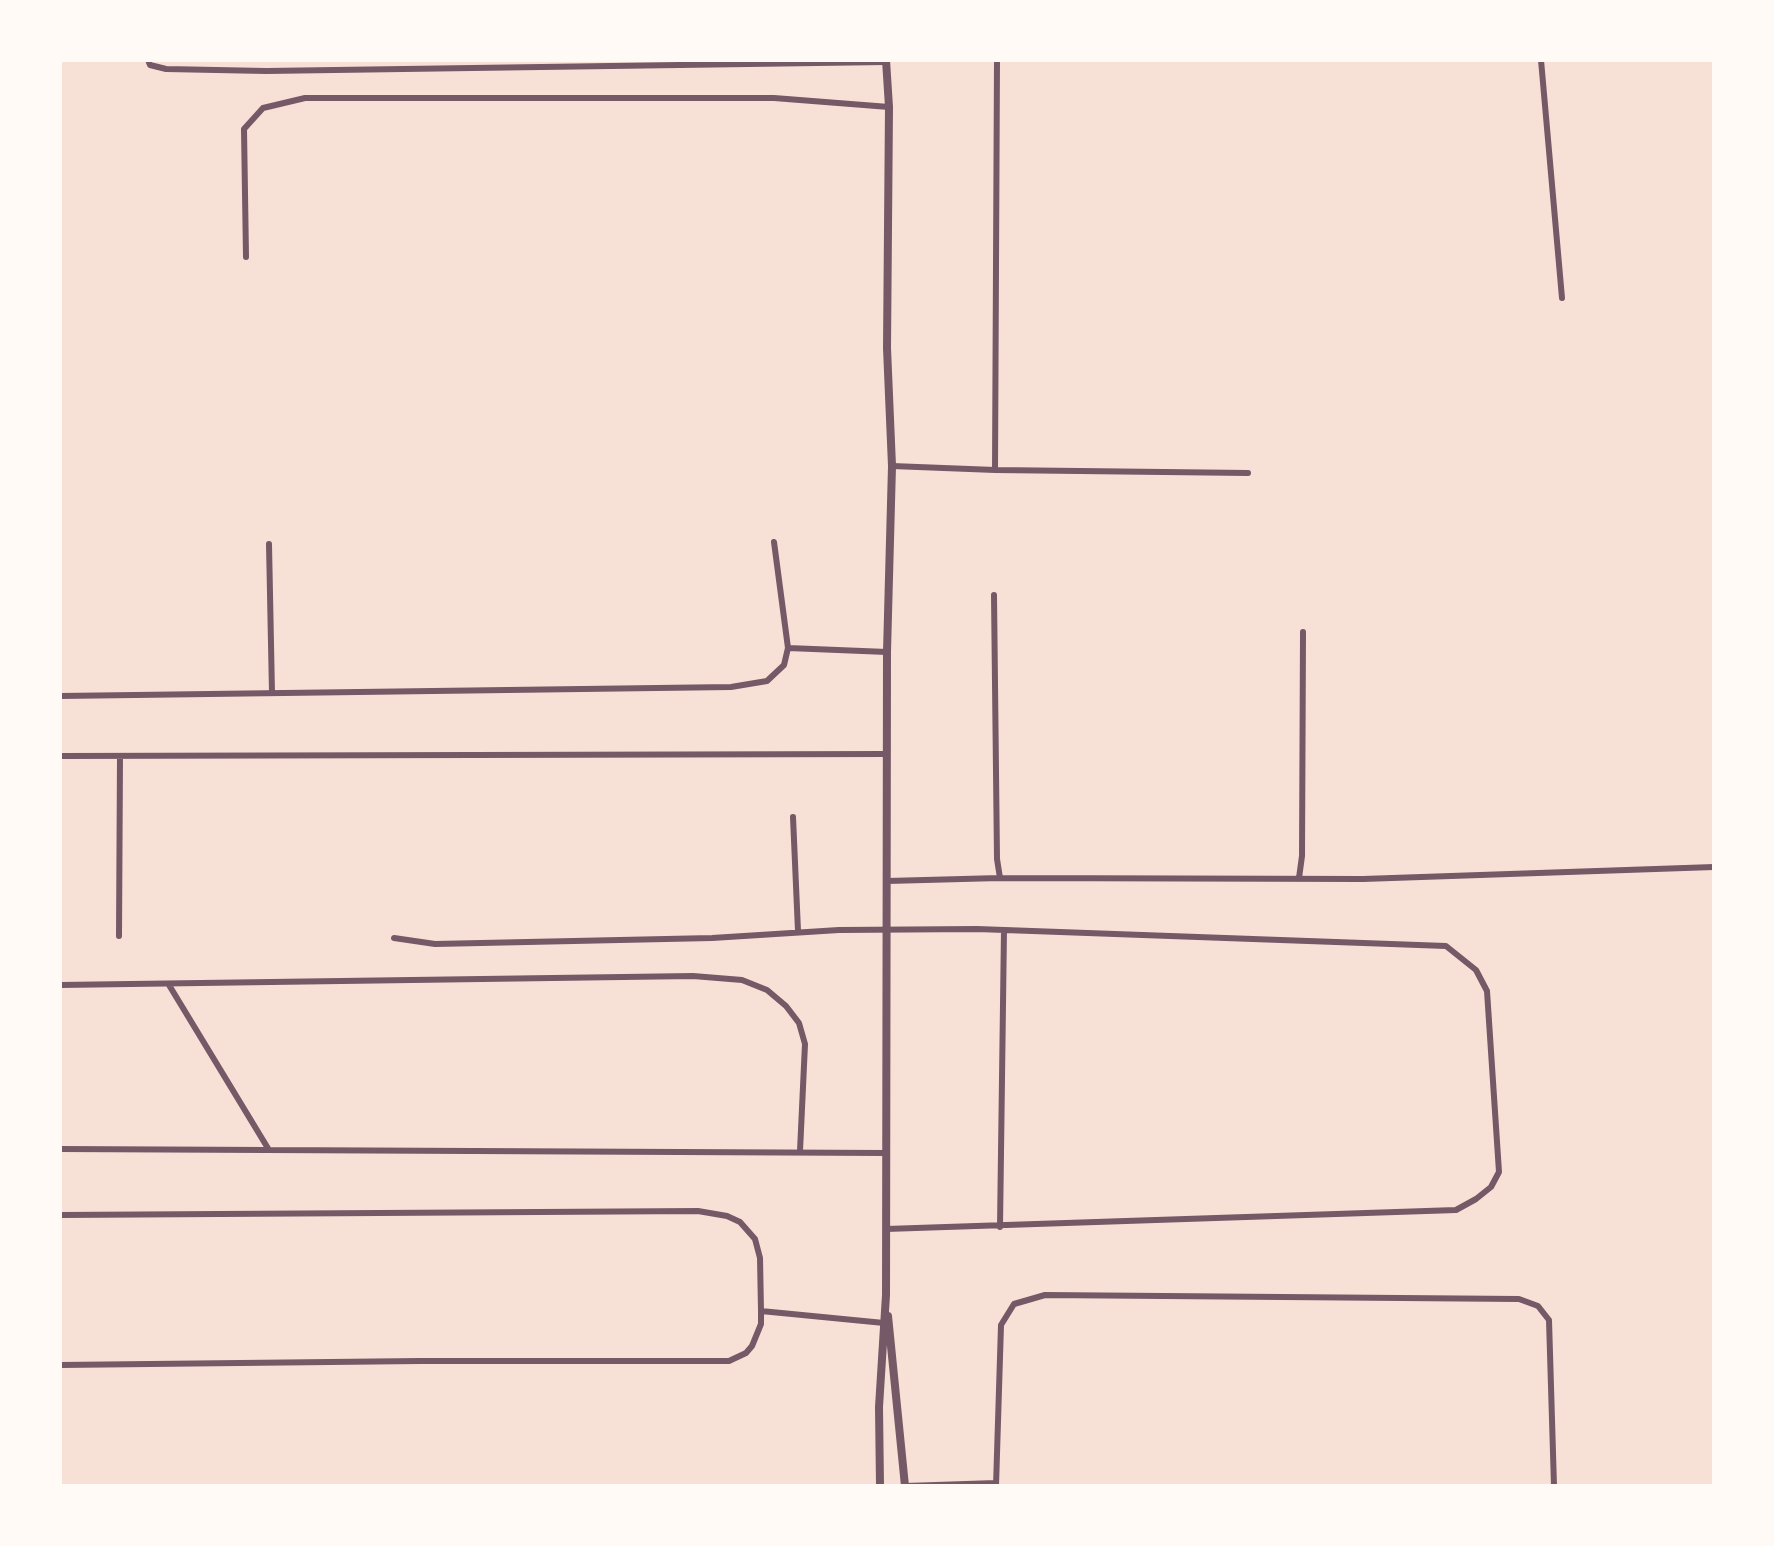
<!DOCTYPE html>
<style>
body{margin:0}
#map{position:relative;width:1774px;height:1546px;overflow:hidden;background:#f7e1d7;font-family:"Golos Text",sans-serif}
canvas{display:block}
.frame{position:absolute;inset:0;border:62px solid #fffaf5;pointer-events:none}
</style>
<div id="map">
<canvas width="1774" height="1546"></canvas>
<div class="frame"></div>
</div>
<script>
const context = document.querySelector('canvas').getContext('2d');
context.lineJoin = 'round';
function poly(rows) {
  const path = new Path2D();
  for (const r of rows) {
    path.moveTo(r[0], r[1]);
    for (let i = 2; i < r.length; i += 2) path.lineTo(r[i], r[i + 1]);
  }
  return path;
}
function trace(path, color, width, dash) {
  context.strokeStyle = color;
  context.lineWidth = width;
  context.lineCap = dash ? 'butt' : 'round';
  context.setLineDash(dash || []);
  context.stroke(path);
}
trace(poly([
 [148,60,150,65,166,69,266,71,886,62],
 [1541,60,1562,298],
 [246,257,244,129,263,108,305,98,774,98,889,107],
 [892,466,995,470,1248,473],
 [995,470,997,60],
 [269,544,272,693],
 [994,595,997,859,1000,878],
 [788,648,887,652],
 [60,696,731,687,767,681,784,665,788,648,774,542],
 [60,756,887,754],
 [793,817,798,931],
 [1299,878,1302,856,1303,632],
 [887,881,1000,878,1363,879,1714,867],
 [119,936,120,756],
 [394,938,435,944,712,938,839,930,977,929,1446,946,1476,970,1487,991,1499,1172,1491,1187,1476,1199,1456,1210,886,1229],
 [60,985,693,976,742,980,767,990,786,1006,799,1023,805,1044,800,1151],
 [169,985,269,1150],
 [60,1149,886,1153],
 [60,1215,698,1211,727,1216,740,1222,755,1239,760,1258,761,1311],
 [1000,1227,1004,930],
 [60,1365,420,1361,729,1361,746,1353,752,1346,761,1324,761,1311,884,1323],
 [905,1486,996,1483],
 [996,1486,1001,1325,1014,1304,1045,1295,1519,1299,1538,1306,1549,1320,1554,1486]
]), '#755966', 6);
trace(poly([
 [888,1316,905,1486],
 [880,1486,879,1407,886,1295,887,652,892,466,887,348,889,107,886,60]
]), '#755966', 8);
</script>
